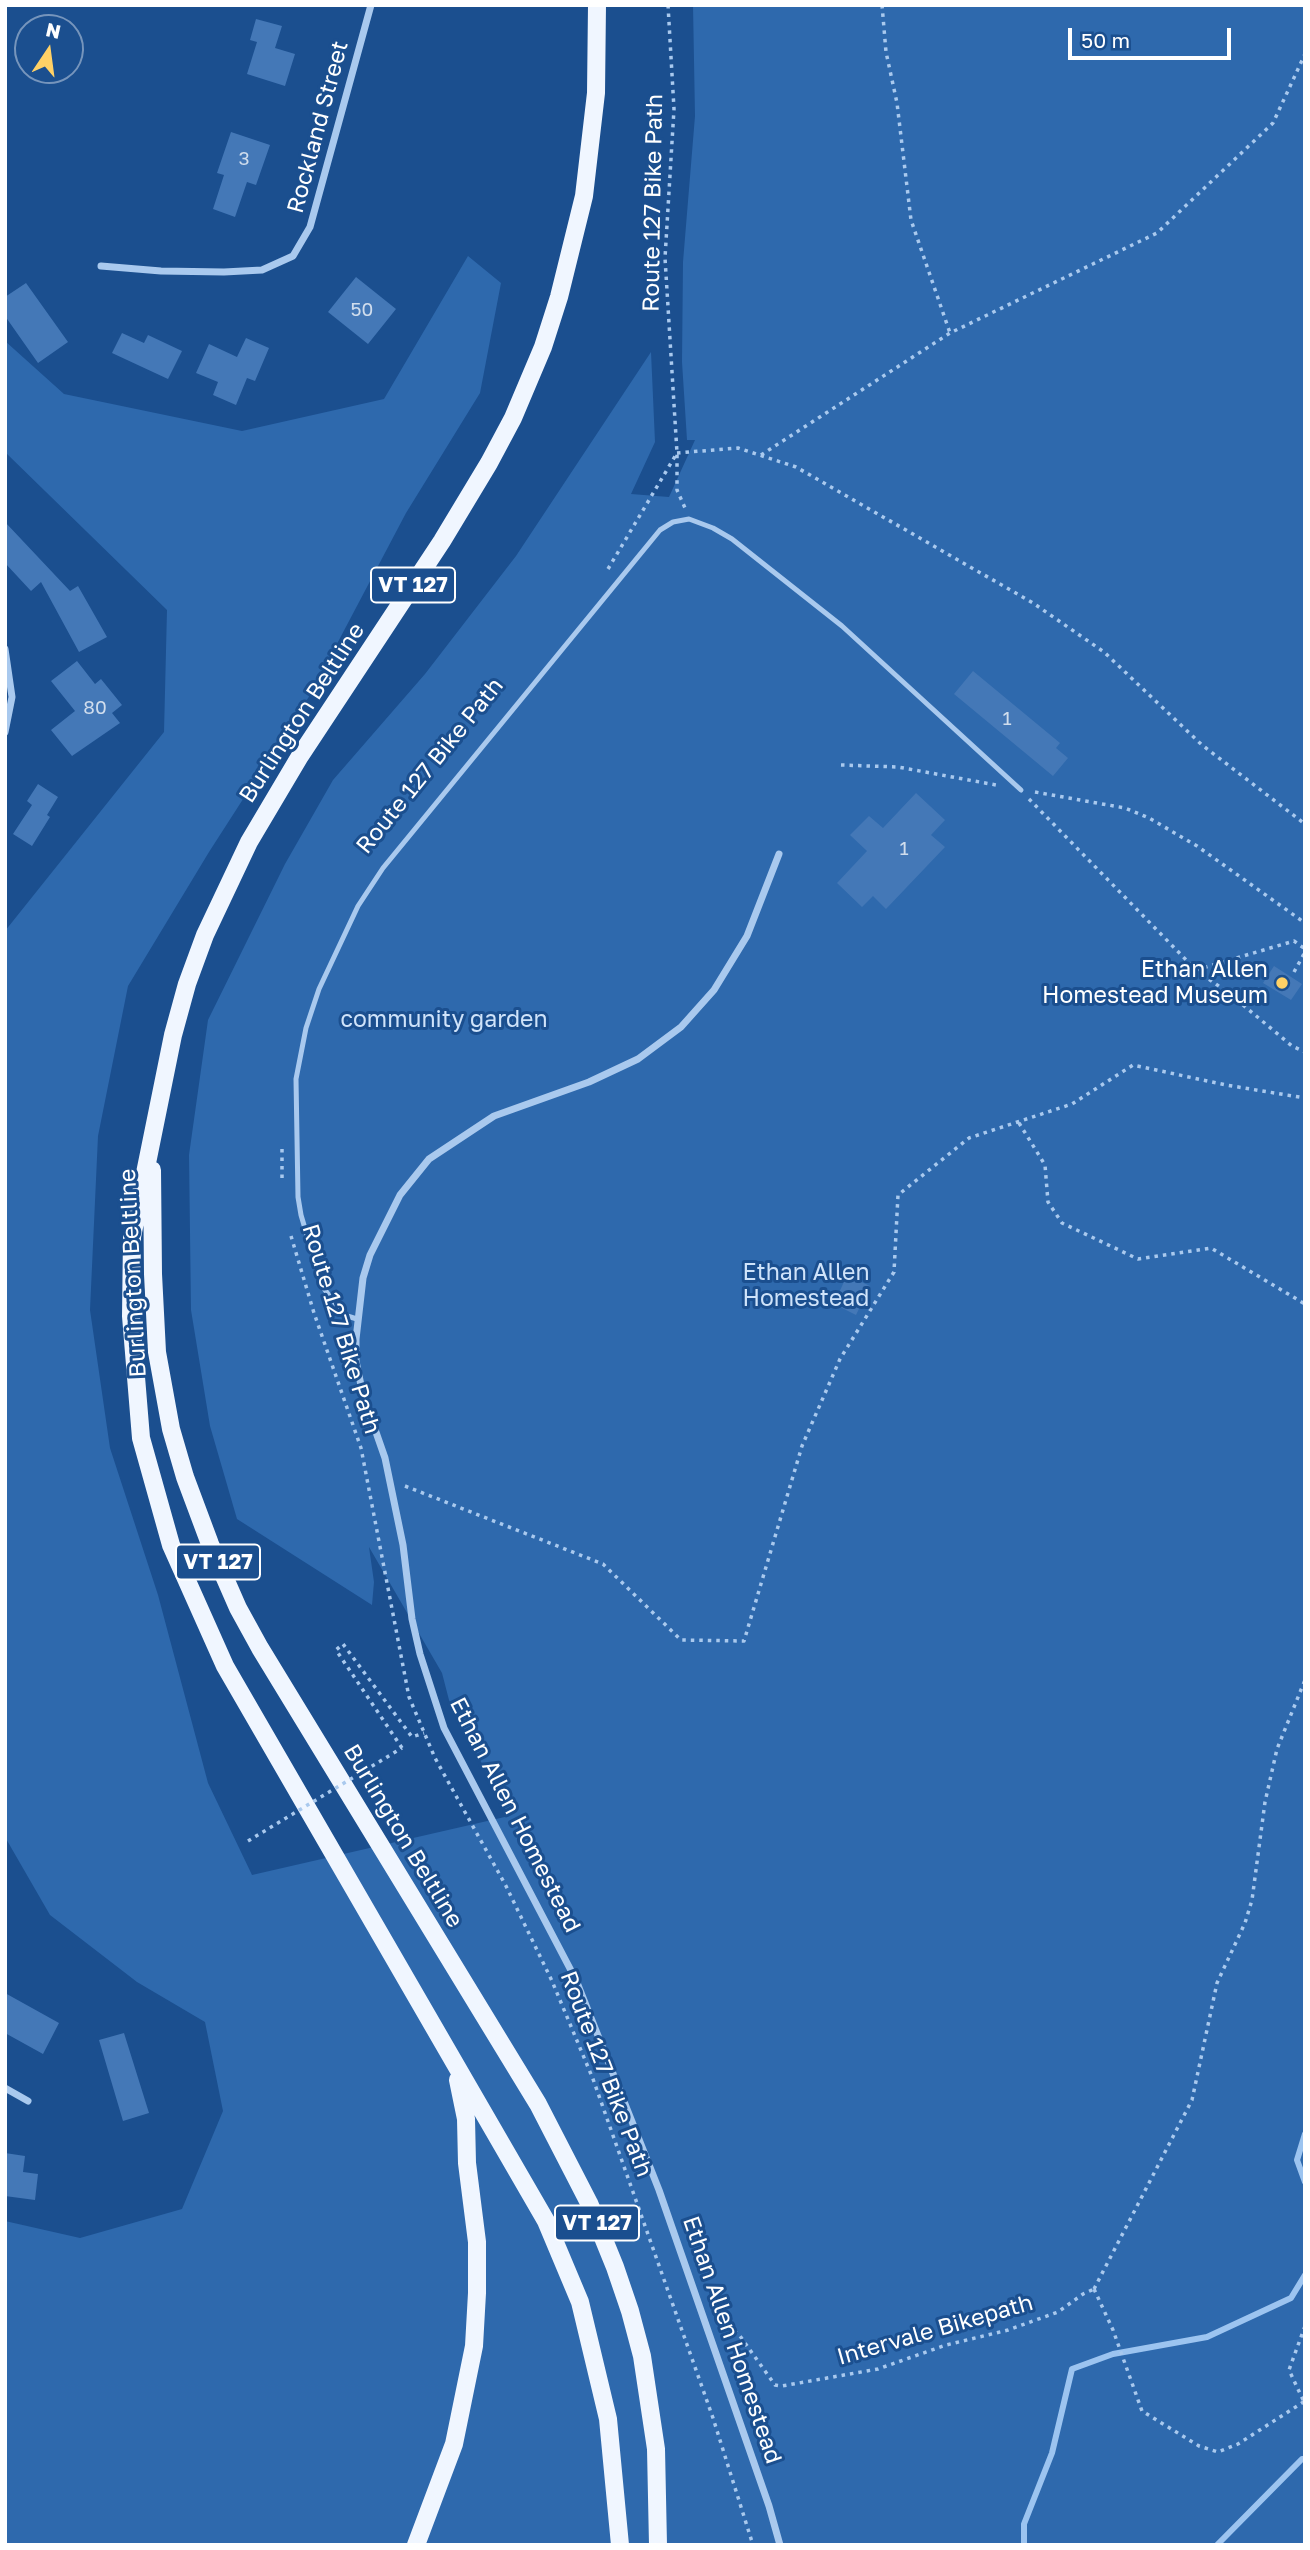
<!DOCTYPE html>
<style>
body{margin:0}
#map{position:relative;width:1310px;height:2550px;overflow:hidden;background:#1b4f8f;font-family:"Golos Text",sans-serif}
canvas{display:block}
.frame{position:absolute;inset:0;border:7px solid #fff;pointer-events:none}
.north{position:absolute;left:14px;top:14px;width:70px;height:70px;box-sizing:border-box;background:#1b4f8f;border:2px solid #7695bc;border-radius:50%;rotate:13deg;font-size:19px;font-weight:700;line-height:28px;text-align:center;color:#fff}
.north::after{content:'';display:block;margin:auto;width:24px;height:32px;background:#ffd166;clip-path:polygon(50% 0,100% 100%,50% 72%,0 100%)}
.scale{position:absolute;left:1068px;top:28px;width:163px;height:32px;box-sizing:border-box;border:4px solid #fff;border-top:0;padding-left:9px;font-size:21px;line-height:24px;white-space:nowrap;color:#fff;-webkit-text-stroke:5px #1b4f8f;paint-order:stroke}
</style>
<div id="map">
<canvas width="1310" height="2550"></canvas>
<div class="frame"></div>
<div class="north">N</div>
<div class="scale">50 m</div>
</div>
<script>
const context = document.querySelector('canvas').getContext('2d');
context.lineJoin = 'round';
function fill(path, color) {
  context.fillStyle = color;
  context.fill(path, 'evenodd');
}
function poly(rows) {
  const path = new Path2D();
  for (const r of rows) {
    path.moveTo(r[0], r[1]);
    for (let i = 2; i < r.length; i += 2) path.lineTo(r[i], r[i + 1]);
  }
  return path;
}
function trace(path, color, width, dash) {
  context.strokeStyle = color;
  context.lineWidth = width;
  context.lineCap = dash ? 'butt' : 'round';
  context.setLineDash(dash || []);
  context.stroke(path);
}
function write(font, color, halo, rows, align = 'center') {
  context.font = font + ' "Golos Text",sans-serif';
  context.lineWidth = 6;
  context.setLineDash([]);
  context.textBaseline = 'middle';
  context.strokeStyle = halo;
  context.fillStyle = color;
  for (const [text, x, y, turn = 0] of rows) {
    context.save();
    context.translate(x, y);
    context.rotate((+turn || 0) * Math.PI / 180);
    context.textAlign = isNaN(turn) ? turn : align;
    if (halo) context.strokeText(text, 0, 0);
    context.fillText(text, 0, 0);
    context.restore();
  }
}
fill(poly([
 [693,5,1305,5,1305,2545,5,2545,5,2221,80,2238,182,2209,223,2111,205,2022,137,1982,50,1915,5,1837,5,931,164,732,167,610,5,452,5,341,64,394,242,431,384,399,468,256,501,283,480,393,406,513,310,695,209,852,128,986,98,1136,90,1310,110,1448,158,1595,208,1783,252,1875,509,1816,449,1700,442,1673,369,1547,374,1582,372,1605,237,1519,210,1426,191,1310,189,1155,208,1020,285,864,333,780,425,674,516,556,651,352,655,442,631,494,669,497,695,440,687,440,682,362,683,262,695,116]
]), '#2e69ad');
trace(poly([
 [1305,2134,1297,2160,1305,2182],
 [1024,2545,1024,2524,1052,2453,1072,2369,1113,2354,1207,2337,1291,2298,1305,2275],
 [1217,2545,1302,2459,1305,2459]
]), '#9cc4f0', 6);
fill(poly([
 [256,19,282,26,275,48,295,54,285,86,247,74,257,42,250,40],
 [231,132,270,145,256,185,247,182,235,217,213,209,224,175,217,173],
 [356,277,396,309,368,344,328,312],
 [26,283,68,342,38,363,5,316,5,297],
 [122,333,144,343,148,335,182,351,168,379,112,353],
 [246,338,269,348,255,381,247,378,236,405,213,395,218,382,196,373,209,344,237,357],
 [5,522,70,591,78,586,107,637,79,652,41,582,31,591,5,563],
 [77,661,95,684,101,679,122,705,112,713,120,723,72,756,51,730,75,711,51,681],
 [973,671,1060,743,1056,748,1068,758,1053,776,954,694],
 [38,784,58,797,47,815,50,817,32,846,13,834,32,805,27,801],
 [916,793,945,820,931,835,945,847,886,909,873,896,862,907,837,883,867,851,850,835,869,816,883,828],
 [1274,966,1302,984,1291,1000,1263,983],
 [847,1275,870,1286,856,1315,834,1304],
 [5,1993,59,2023,43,2054,5,2033],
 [124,2033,149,2113,123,2121,99,2040],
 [5,2153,25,2156,23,2172,38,2174,35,2200,5,2196]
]), '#4478b7');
trace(poly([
 [668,5,674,109,665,258,677,453,677,490,685,508],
 [882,5,886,52,897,103,911,220,950,333],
 [677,453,738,448,796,467,1033,603,1104,652,1202,745,1305,824],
 [761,455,950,333,1157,233,1273,123,1305,54],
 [608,569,677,453],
 [841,765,898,767,996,785],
 [1035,792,1125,808,1149,818,1197,846,1305,923],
 [1029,799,1196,970,1230,994,1292,1046,1305,1052],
 [1196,970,1294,941,1305,949],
 [1294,972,1305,952],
 [1019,1123,1045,1165,1048,1202,1062,1223,1138,1259,1211,1248,1305,1304],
 [282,1149,282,1183],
 [291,1236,314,1313,361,1448,409,1697,435,1758,506,1886,552,1981,593,2079,713,2418,753,2545],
 [405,1486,603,1564,681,1640,744,1641,802,1446,840,1359,894,1272,898,1195,969,1138,1072,1104,1133,1065,1226,1085,1305,1098],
 [402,1748,336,1650,343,1644,412,1737,424,1733],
 [1094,2289,1192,2100,1217,1983,1245,1923,1252,1900,1265,1802,1277,1749,1305,1680],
 [1094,2289,1113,2330,1142,2411,1199,2446,1218,2452,1238,2444,1305,2401],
 [720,2321,728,2325,740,2336,775,2385,782,2386,878,2369,946,2345,1008,2330,1058,2312,1083,2294,1094,2289],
 [1305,2326,1289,2370,1305,2404]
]), '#a9c9ee', 3.5, [3.5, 5]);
trace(poly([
 [357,1319,344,1315,322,1286,301,1215,298,1197,296,1079,306,1028,319,989,358,906,383,868,660,530,673,522,689,519,713,528,732,539,842,626,1021,790]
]), '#a9c9ee', 5);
trace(poly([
 [101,266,161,271,224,272,262,270,293,256,310,227,371,5],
 [5,649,12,697,5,732],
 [779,854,747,936,714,990,681,1027,638,1059,589,1082,494,1116,429,1159,400,1195,370,1255,363,1278,356,1339,356,1361,363,1395,385,1458,403,1545,412,1619,420,1654,444,1728,576,1980,659,2190,769,2506,780,2545],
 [5,2088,28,2101]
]), '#a9c9ee', 7);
trace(poly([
 [597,5,596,93,584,196,559,297,543,347,513,418,489,463,442,541,300,756,249,842,205,935,187,984,173,1035,132,1237,131,1316,141,1438,171,1545,225,1666,546,2221,580,2302,608,2419,620,2545],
 [152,1170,153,1274,157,1352,171,1429,185,1477,210,1544,238,1608,260,1648,538,2104,589,2203,615,2267,630,2311,642,2356,656,2449,658,2545],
 [416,2545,454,2444,474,2346,477,2293,477,2242,467,2163,466,2119,458,2080]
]), '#f0f6ff', 18);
trace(poly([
 [248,1841,402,1748]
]), '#a9c9ee', 3.5, [3.5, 5]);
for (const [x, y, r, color] of [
 [1282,983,7,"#ffd166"]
]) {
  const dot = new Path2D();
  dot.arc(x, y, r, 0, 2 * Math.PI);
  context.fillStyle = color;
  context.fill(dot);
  trace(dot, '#1b4f8f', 2.5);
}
write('19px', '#d0dded', null, [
 ["3",244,159],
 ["50",362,310],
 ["80",95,708],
 ["1",1007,719],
 ["1",904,849]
]);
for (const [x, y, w] of [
 [413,585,84],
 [218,1562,84],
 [597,2223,84]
]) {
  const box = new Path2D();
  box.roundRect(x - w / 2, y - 17.5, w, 35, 5);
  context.fillStyle = '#1b4f8f';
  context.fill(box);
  trace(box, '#fff', 2);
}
write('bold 21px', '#fff', null, [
 ["VT 127",413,585],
 ["VT 127",218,1562],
 ["VT 127",597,2223]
]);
write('23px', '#fff', '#1b4f8f', [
 ["Rockland Street",318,127,-75],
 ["Route 127 Bike Path",653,203,-89],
 ["Burlington Beltline",302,713,-57],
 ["Route 127 Bike Path",430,766,-51],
 ["Burlington Beltline",133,1273,-93],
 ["Route 127 Bike Path",341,1329,73],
 ["Ethan Allen Homestead",515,1815,63],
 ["Burlington Beltline",403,1836,59],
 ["Route 127 Bike Path",606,2074,69],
 ["Intervale Bikepath",935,2330,-16],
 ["Ethan Allen Homestead",732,2340,71]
]);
write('23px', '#fff', '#1b4f8f', [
 ["Ethan Allen",1268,970],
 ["Homestead Museum",1268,996]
], 'right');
write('23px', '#cfe3fa', '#1b4f8f', [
 ["community garden",444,1020],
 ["Ethan Allen",806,1273],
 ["Homestead",806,1299]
]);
</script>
